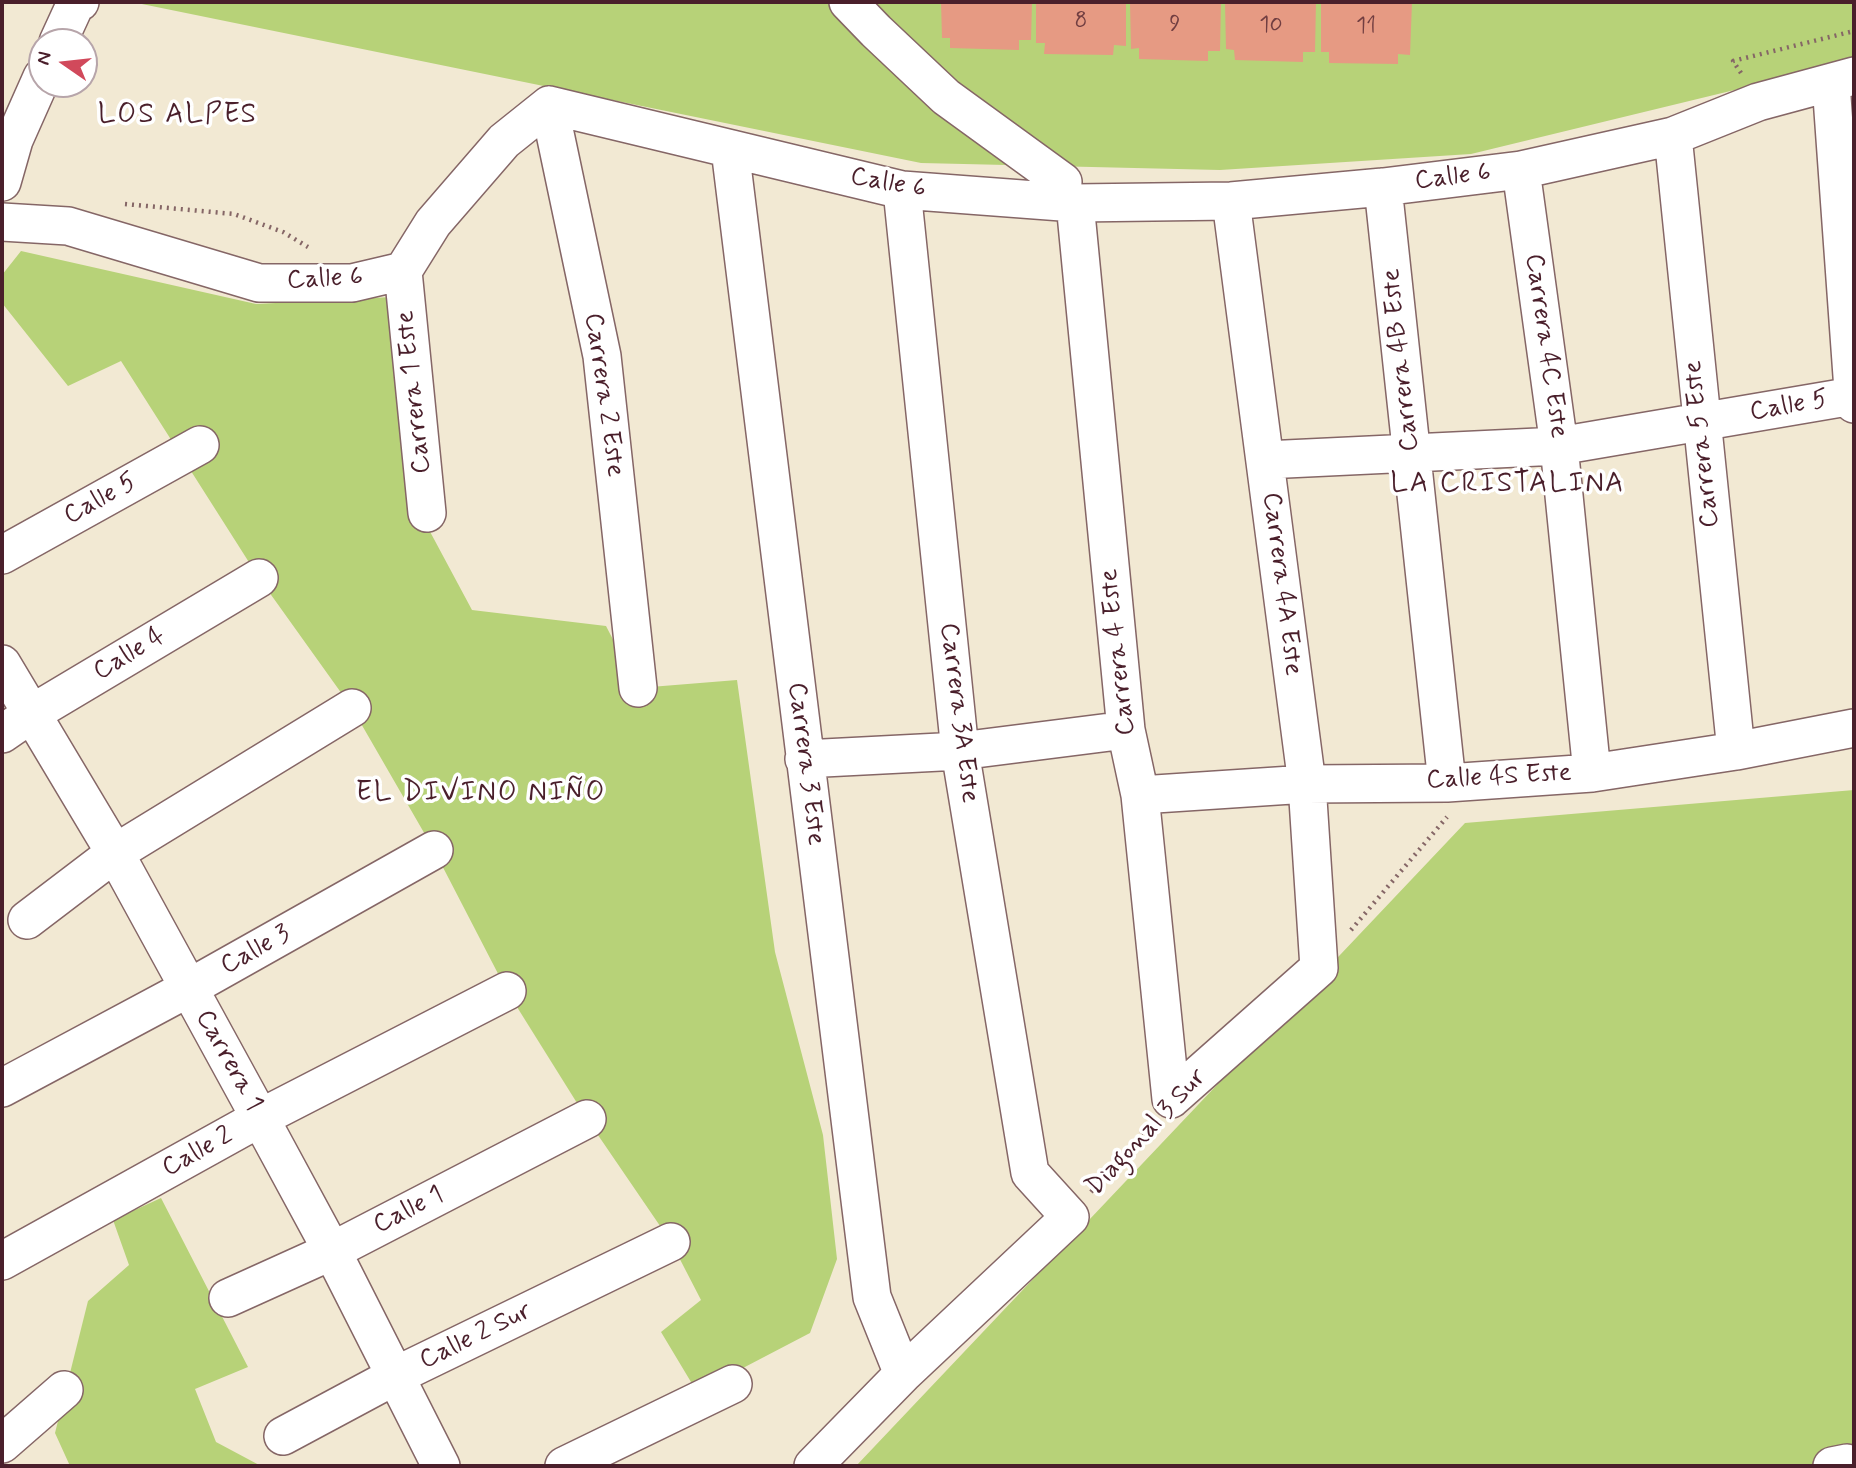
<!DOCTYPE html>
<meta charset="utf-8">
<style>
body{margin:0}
#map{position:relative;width:1856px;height:1468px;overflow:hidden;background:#f2e9d3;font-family:Mynerve,sans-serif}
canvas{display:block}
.frame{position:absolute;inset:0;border:4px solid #4a1f2b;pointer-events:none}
.north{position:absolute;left:28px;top:28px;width:70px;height:70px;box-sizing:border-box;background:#fff;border:2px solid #b7a5aa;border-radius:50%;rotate:284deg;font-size:19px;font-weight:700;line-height:28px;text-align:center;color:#4a1f2b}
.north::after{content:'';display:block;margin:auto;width:24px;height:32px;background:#d1495b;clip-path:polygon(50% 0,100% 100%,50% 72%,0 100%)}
</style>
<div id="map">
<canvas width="1856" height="1468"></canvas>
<div class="frame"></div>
<div class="north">N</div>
</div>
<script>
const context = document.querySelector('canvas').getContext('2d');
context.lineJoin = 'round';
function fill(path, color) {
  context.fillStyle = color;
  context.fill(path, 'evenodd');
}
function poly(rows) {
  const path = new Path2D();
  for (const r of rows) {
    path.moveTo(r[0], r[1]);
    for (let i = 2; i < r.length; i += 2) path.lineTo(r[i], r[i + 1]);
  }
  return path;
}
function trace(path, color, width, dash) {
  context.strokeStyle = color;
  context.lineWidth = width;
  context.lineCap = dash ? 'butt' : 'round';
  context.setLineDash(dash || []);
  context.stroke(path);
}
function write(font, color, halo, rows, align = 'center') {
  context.font = font + ' Mynerve,sans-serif';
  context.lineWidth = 7;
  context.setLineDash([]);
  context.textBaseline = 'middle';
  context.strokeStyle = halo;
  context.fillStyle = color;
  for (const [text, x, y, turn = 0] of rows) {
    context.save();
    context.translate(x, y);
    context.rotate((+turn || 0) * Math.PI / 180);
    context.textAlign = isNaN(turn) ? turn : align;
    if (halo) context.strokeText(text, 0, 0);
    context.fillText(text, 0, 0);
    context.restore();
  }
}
fill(poly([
 [132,2,1854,2,1854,61,1471,154,1220,170,921,163],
 [21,251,256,304,392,297,420,513,472,610,606,626,638,688,737,680,775,952,823,1135,837,1259,810,1333,697,1392,661,1332,701,1300,671,1242,587,1119,507,991,434,850,352,708,259,578,121,361,68,386,2,303,2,275],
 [1854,790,1854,1466,856,1466,1465,823],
 [161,1198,248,1367,195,1389,216,1442,261,1466,70,1466,55,1433,88,1301,129,1265,113,1220]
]), '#b7d278');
fill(poly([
 [941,2,1032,2,1031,40,1019,40,1019,50,950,48,950,38,942,38],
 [1036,2,1126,2,1126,46,1114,45,1113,55,1044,54,1045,43,1036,43],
 [1130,2,1221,2,1220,51,1208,51,1208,61,1139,59,1139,48,1131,49],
 [1225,2,1316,2,1315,52,1303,52,1303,62,1235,60,1234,50,1226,49],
 [1321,2,1412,2,1410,55,1398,54,1398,64,1329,63,1329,52,1321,52]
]), '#e69a83');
const minor = poly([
 [848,2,876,31,946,97,1063,182],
 [58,42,75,5,80,2],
 [1831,83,1854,404],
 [549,105,602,356,638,688],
 [1673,136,1736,751],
 [730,149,872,1297,903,1374],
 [1521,170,1559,446,1592,773],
 [2,182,14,140,42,77],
 [1383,187,1447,783],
 [1075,203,1126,730,1140,795,1171,1099],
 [2,222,68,226,259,283,352,283,403,271,433,223,504,141,549,105,902,190,1075,203,1231,201,1383,187,1521,170,1673,136,1758,102,1854,76],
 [403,271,427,513],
 [1265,460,1559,446,1853,396],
 [2,555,200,445],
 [2,664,115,853,260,1118,332,1251,441,1466],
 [2,734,31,714,259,578],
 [804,759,960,751,1126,730],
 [1140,795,1307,784,1447,783,1592,773,1736,751,1854,728],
 [27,920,115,853,352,708],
 [2,1088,187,989,434,850],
 [1171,1099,1319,968,1307,784,1231,201],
 [2,1261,260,1118,507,991],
 [228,1298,332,1251,587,1119],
 [283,1436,395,1376,671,1242],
 [2,1444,64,1390],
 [564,1466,733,1384],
 [813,1466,903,1374,1070,1217,1030,1173,960,751,902,190],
 [1832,1466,1847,1463,1854,1466]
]);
trace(minor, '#856666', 40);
trace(poly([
 [1741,73,1733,61,1854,31],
 [125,204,234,214,283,232,308,247],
 [1351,930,1447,817],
 [1091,1192,1149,1124]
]), '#856666', 4.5, [2, 5]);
trace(minor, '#fff', 37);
write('23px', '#713e41', null, [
 ["8",1081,22],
 ["9",1175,25],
 ["10",1271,26],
 ["11",1366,27]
]);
write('26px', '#4a1f2b', '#fff', [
 ["Calle 6",1453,178,-7],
 ["Calle 6",888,184,10],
 ["Calle 6",325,280,-3],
 ["Carrera 4C Este",1545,346,82],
 ["Carrera 4B Este",1402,360,-96],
 ["Carrera 1 Este",415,392,-96],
 ["Carrera 2 Este",603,395,82],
 ["Calle 5",1789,407,-10],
 ["Carrera 5 Este",1703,444,-96],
 ["Calle 5",101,500,-29],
 ["Carrera 4A Este",1281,584,83],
 ["Carrera 4 Este",1119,652,-96],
 ["Calle 4",130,655,-31],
 ["Carrera 3A Este",958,713,83],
 ["Carrera 3 Este",805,764,83],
 ["Calle 4S Este",1499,778,-3],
 ["Calle 3",256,951,-29],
 ["Carrera 1",228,1061,61],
 ["Diagonal 3 Sur",1147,1133,-47],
 ["Calle 2",198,1153,-29],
 ["Calle 1",409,1211,-27],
 ["Calle 2 Sur",476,1337,-26]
]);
context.letterSpacing = '2px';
write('28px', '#4a1f2b', '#fff', [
 ["LOS ALPES",178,116],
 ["LA CRISTALINA",1508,485],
 ["EL DIVINO NIÑO",481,794]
]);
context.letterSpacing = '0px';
</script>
